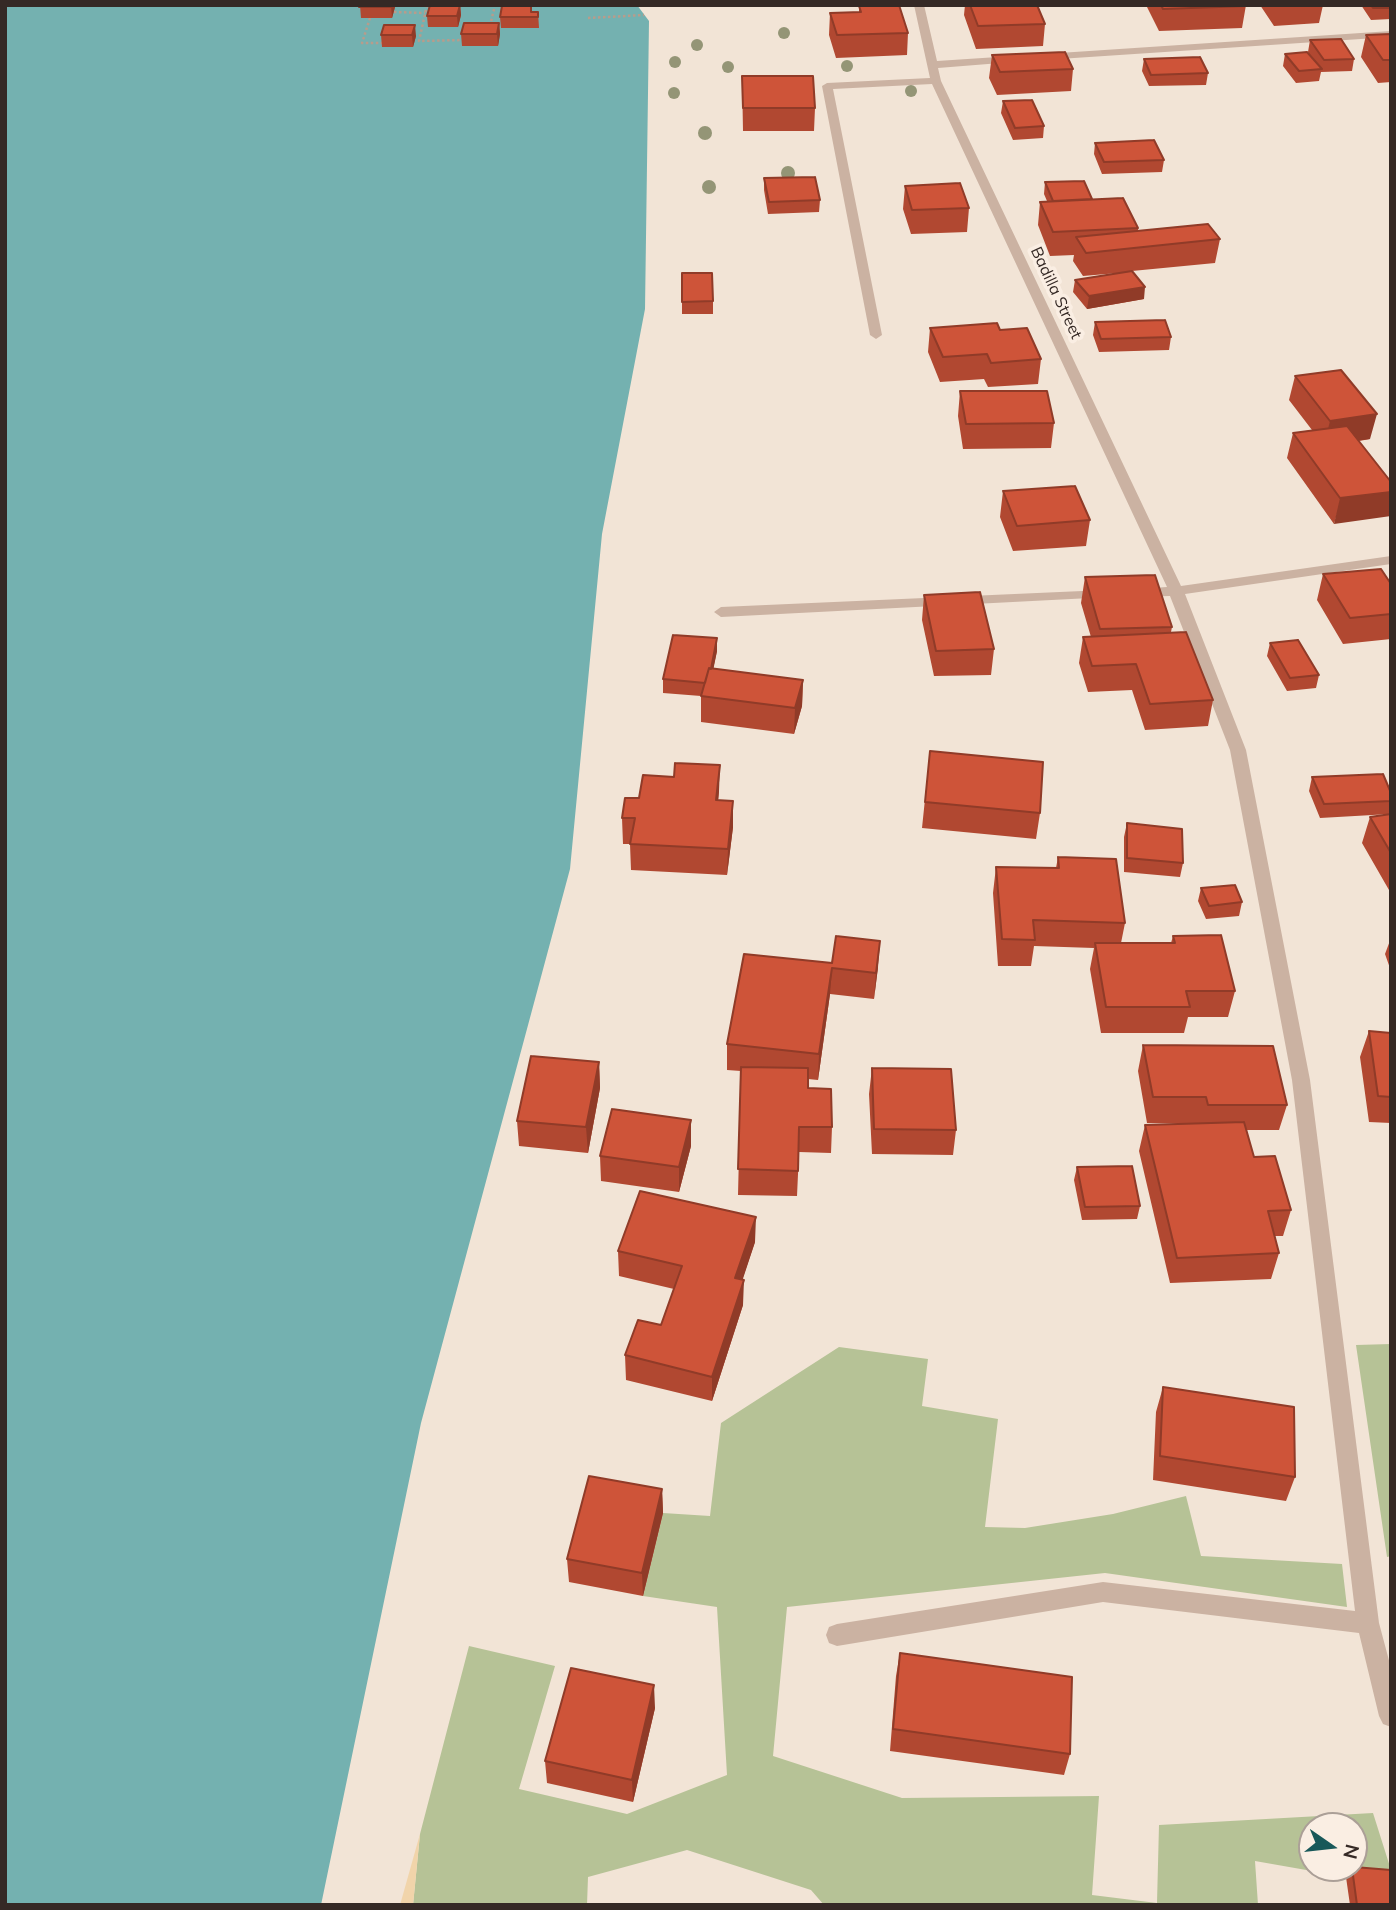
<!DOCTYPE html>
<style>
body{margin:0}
#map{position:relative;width:1396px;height:1910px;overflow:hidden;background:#f2e4d6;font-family:Mulish,sans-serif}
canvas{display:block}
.frame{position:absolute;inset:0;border:7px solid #352925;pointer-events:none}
.north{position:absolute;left:1298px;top:1812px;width:70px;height:70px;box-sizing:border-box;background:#faeee3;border:2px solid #ab9f97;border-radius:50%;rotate:104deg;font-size:19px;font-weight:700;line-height:28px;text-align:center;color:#352925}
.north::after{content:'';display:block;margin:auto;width:24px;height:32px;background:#185859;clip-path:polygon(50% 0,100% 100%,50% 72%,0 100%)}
</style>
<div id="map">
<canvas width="1396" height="1910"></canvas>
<div class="frame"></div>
<div class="north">N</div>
</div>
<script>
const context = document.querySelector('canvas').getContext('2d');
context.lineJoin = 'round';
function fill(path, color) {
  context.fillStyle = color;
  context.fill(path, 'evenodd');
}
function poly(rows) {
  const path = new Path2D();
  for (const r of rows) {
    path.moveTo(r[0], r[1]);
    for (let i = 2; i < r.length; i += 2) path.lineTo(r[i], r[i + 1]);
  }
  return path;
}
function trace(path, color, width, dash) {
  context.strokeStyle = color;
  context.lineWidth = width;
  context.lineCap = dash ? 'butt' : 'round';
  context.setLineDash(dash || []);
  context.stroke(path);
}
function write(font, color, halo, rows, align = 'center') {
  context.font = font + ' Mulish,sans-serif';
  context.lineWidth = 7;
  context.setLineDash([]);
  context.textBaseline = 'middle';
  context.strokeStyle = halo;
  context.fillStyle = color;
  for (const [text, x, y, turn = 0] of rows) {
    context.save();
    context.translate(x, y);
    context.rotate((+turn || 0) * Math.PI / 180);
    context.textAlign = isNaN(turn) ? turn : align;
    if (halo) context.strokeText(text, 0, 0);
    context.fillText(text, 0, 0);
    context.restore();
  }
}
fill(poly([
 [1391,1344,1391,1556,1387,1557,1356,1345],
 [839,1347,928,1359,922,1406,998,1419,985,1527,1025,1528,1113,1514,1186,1496,1201,1556,1342,1564,1347,1607,1105,1573,787,1607,773,1756,902,1798,1099,1796,1092,1895,1157,1903,1159,1825,1373,1813,1391,1870,1391,1881,1346,1877,1255,1861,1258,1905,824,1905,811,1890,687,1850,588,1877,587,1905,413,1905,420,1834,469,1646,555,1666,519,1789,627,1814,727,1775,717,1607,643,1596,663,1513,710,1516,721,1423],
 [1312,1826,1354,1826,1354,1868,1312,1868]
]), '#b6c296');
fill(poly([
 [420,1834,413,1905,400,1905]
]), '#f1d4aa');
fill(poly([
 [5,5,637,5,649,21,645,309,602,534,570,869,421,1423,321,1905,5,1905]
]), '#74b1b0');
trace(poly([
 [427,5,419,41,463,40],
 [394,12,425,13],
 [370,18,362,43,383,43],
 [588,18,644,15],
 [490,26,495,5]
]), '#b79c8c', 2.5, [2.5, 2.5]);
fill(poly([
 [914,5,924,5,937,61,1013,56,1018,59,1013,62,938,68,941,81,1181,586,1391,556,1391,564,1185,594,1246,750,1310,1080,1379,1623,1391,1668,1391,1727,1383,1724,1379,1716,1359,1633,1103,1602,837,1646,829,1643,826,1635,829,1627,837,1624,1103,1582,1355,1611,1292,1080,1230,750,1170,596,1137,597,1130,593,1137,589,1167,587,932,84,833,89,882,335,876,339,870,335,822,86,827,83,930,78,914,5],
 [1391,31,1391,37,1044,60,1039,57,1044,54,1391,31],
 [1105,590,1110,591,1112,594,1110,597,721,617,714,612,721,607,1105,590]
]), '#cbb2a2');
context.fillStyle = '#949576';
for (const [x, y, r] of [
 [784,33,6],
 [697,45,6],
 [675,62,6],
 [847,66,6],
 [728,67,6],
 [911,91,6],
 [674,93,6],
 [705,133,7],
 [788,173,7],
 [709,187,7]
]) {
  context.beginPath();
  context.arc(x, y, r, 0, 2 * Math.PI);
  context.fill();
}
fill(poly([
 [360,5,395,5,395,7,392,18,361,18],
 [460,5,461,15,458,27,428,27,427,16],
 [965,5,1037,5,1045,24,1043,46,976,49,964,15],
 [1146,5,1246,5,1242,28,1159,31],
 [1260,5,1323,5,1319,23,1274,26],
 [1361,5,1391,5,1391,19,1371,20],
 [859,6,908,33,907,55,836,58,829,35,830,13,859,12],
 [532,12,538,12,539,28,501,28,500,17],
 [499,23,500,34,498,46,462,46,461,34],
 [384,25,416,36,413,47,382,47,381,35],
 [1391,34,1391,82,1378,83,1361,57,1366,35],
 [1310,40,1354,59,1352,71,1321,72,1319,81,1296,83,1283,66,1285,54,1310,56,1308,52],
 [992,55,1073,69,1071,91,997,95,989,78],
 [1144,59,1208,73,1206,85,1149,86,1142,71],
 [742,76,815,108,814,131,743,131],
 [1003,101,1044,126,1043,138,1013,140,1001,113],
 [1095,143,1164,160,1162,172,1102,174,1094,154],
 [764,178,820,200,819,212,768,214,764,190],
 [1045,182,1092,199,1138,228,1138,231,1220,239,1215,263,1132,271,1144,299,1087,309,1073,292,1075,280,1118,273,1083,276,1073,261,1074,255,1050,256,1038,225,1040,202,1047,201,1044,194],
 [905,186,969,208,967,232,911,234,903,209],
 [682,273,713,301,713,314,682,314],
 [1095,322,1171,337,1169,350,1099,352,1093,335],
 [930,328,1000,330,1041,359,1038,384,988,387,984,379,940,382,928,352],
 [1295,376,1370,439,1359,441,1334,524,1287,458,1293,433,1312,430,1289,400],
 [960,391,1054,423,1051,448,963,449,958,416],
 [1003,491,1090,520,1086,546,1013,551,1000,517],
 [1323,574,1391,584,1391,639,1343,644,1317,600],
 [1085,577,1172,627,1171,632,1213,700,1208,726,1145,730,1132,690,1088,692,1079,663,1083,637,1091,637,1081,603],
 [924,595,994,649,991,675,934,676,922,620],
 [717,638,717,651,713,669,803,680,802,706,794,734,701,722,701,696,663,693,663,679],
 [1270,643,1319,675,1316,688,1287,691,1267,656],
 [930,751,1040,813,1036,839,922,828],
 [1312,777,1391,793,1391,810,1390,814,1320,818,1309,791],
 [719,791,718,800,733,801,733,827,727,875,631,870,630,844,623,844,622,818,639,798],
 [1391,814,1391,890,1389,890,1362,843,1370,817],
 [1127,823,1183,863,1180,877,1124,872,1124,837],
 [1058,857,1125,923,1121,943,1171,943,1173,936,1235,991,1228,1017,1188,1017,1184,1033,1101,1033,1090,969,1094,948,1034,946,1031,966,998,966,993,893,996,867,1056,868],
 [1201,888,1242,902,1239,916,1206,919,1198,901],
 [1391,938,1391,971,1385,954],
 [832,963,878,967,874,999,830,994,818,1080,808,1079,808,1088,832,1127,831,1153,799,1152,797,1196,738,1195,741,1071,727,1070,727,1044],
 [1369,1031,1391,1033,1391,1123,1369,1122,1360,1057],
 [1143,1045,1287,1105,1279,1130,1246,1130,1254,1157,1291,1210,1283,1236,1275,1236,1279,1253,1271,1279,1170,1283,1139,1151,1145,1125,1200,1124,1147,1123,1138,1071],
 [599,1062,600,1088,588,1153,519,1146,517,1121],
 [872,1068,956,1130,953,1155,872,1154,869,1094],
 [691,1146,679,1192,601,1181,600,1156],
 [1077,1167,1140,1206,1137,1219,1082,1220,1074,1180],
 [755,1242,742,1280,743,1305,712,1401,626,1380,625,1355,661,1325,674,1289,619,1276,618,1251],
 [1163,1387,1295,1477,1286,1501,1153,1480,1156,1412],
 [662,1489,663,1513,643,1596,569,1582,567,1559],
 [900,1653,1070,1754,1064,1775,890,1751,896,1676],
 [655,1708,633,1802,547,1783,545,1761],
 [1351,1868,1354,1868,1391,1905,1350,1905,1346,1877]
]), '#b14831');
fill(poly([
 [391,5,395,5,395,7,392,18],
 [460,5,461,15,458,27,457,16],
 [499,23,500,34,498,46,497,34],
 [415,25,416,36,413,47,412,35],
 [1145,287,1144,299,1087,309,1089,296],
 [1377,414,1370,439,1324,445,1330,421],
 [1391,492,1391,516,1334,524,1340,498],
 [717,638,717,651,708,696,708,683],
 [803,680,802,706,794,734,795,708],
 [720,765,719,791,716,826,716,800],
 [733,801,733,827,727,875,728,849],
 [880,941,878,967,874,999,876,973],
 [832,968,830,994,818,1080,819,1054],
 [599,1062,600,1088,588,1153,586,1127],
 [691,1120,691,1146,679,1192,679,1167],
 [756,1217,755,1242,735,1303,735,1278],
 [744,1280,743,1305,712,1401,712,1377],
 [662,1489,663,1513,643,1596,642,1573],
 [654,1685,655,1708,633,1802,632,1780]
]), '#903b28');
const building = poly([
 [360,5,391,5,391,7,359,7,360,5],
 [430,5,460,5,457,16,427,16,430,5],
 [899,5,908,33,837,35,830,13,861,12,859,6,899,5],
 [970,5,1037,5,1045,24,978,26,970,5],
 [1161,5,1246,5,1246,6,1163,9,1161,5],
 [1371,5,1391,5,1391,8,1373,8,1371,5],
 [502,6,531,6,531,12,538,12,538,17,500,17,502,6],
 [464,23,499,23,497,34,461,34,464,23],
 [384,25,415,25,412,35,381,35,384,25],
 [1391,34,1391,60,1383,60,1366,35,1391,34],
 [1341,39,1354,59,1324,60,1310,40,1341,39],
 [1065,52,1073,69,1000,72,992,55,1065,52],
 [1307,52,1322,69,1299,71,1285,54,1307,52],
 [1200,57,1208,73,1151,75,1144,59,1200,57],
 [742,76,813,76,815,108,743,108,742,76],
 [1032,100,1044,126,1015,128,1003,101,1032,100],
 [1154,140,1164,160,1104,162,1095,143,1154,140],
 [815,177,820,200,769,202,764,178,815,177],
 [1084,181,1092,199,1053,201,1045,182,1084,181],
 [960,183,969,208,912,210,905,186,960,183],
 [1123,198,1138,228,1053,232,1040,202,1123,198],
 [1208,224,1220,239,1086,253,1076,237,1208,224],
 [1132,271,1145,287,1089,296,1075,280,1132,271],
 [682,273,712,273,713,301,682,302,682,273],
 [1165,320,1171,337,1101,339,1095,322,1165,320],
 [997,323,1000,330,1027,328,1041,359,991,363,987,354,943,357,930,328,997,323],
 [1341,370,1377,414,1330,421,1295,376,1341,370],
 [960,391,1047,391,1054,423,966,424,960,391],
 [1347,426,1391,482,1391,492,1340,498,1293,433,1347,426],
 [1075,486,1090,520,1017,526,1003,491,1075,486],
 [1381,569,1391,584,1391,614,1350,618,1323,574,1381,569],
 [1155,575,1172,627,1100,629,1085,577,1155,575],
 [980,592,994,649,936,651,924,595,980,592],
 [1186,632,1213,700,1150,704,1136,664,1092,666,1083,637,1186,632],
 [673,635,717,638,711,669,709,668,705,683,663,679,673,635],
 [1298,640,1319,675,1290,678,1270,643,1298,640],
 [709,668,803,680,795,708,701,696,709,668],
 [930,751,1043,762,1040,813,925,802,930,751],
 [675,763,720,765,716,800,733,801,728,849,630,844,635,818,622,818,625,798,639,798,643,775,674,777,675,763],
 [1383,774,1391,793,1391,801,1324,804,1312,777,1383,774],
 [1391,814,1391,853,1370,817,1391,814],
 [1127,823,1182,829,1183,863,1127,858,1127,823],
 [1058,857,1116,859,1125,923,1033,920,1035,940,1002,939,996,867,1059,868,1058,857],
 [1235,885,1242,902,1209,906,1201,888,1235,885],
 [1221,935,1235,991,1186,991,1190,1007,1106,1007,1095,943,1175,943,1173,936,1221,935],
 [836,936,880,941,876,973,832,968,819,1054,727,1044,744,954,832,963,836,936],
 [1369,1031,1391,1033,1391,1097,1378,1096,1369,1031],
 [1143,1045,1273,1046,1287,1105,1208,1105,1206,1097,1153,1097,1143,1045],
 [531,1056,599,1062,586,1127,517,1121,531,1056],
 [741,1067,808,1068,808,1088,831,1089,832,1127,799,1127,798,1171,738,1169,741,1067],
 [872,1068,951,1069,956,1130,874,1129,872,1068],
 [612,1109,691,1120,679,1167,600,1156,612,1109],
 [1244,1122,1254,1157,1275,1156,1291,1210,1268,1211,1279,1253,1177,1258,1145,1125,1244,1122],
 [1132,1166,1140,1206,1085,1207,1077,1167,1132,1166],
 [640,1191,756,1217,735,1278,744,1280,712,1377,625,1355,638,1320,661,1325,682,1266,618,1251,640,1191],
 [1163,1387,1294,1407,1295,1477,1160,1456,1163,1387],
 [589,1476,662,1489,642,1573,567,1559,589,1476],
 [900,1653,1072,1677,1070,1754,893,1729,900,1653],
 [571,1668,654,1685,632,1780,545,1761,571,1668],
 [1354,1867,1391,1870,1391,1905,1357,1905,1352,1868,1354,1867]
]);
fill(building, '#ce5439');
trace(building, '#903b28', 2);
write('16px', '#352925', '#faeee3', [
 ["Badilla Street",1056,293,65]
]);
</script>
